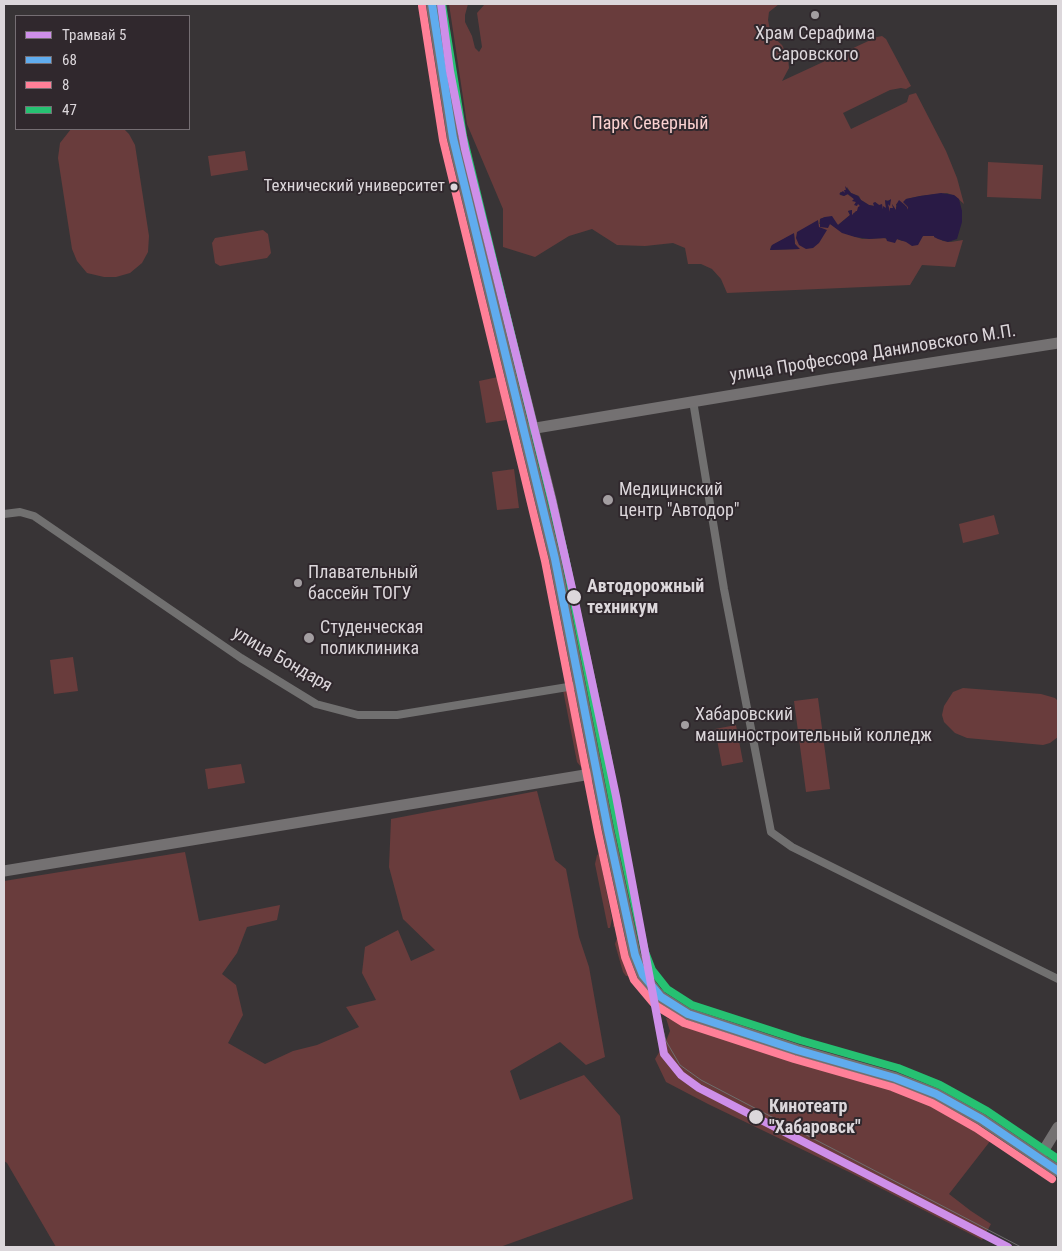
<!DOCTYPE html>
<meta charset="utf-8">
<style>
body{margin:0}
#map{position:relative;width:1062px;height:1251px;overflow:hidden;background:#383436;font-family:"Roboto Condensed",sans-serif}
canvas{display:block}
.frame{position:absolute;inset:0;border:5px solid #dcd7db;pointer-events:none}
.legend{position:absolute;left:15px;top:15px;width:175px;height:115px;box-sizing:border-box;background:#30282d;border:1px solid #756e73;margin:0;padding:6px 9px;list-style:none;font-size:15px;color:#dcd7db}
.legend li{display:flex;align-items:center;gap:10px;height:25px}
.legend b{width:25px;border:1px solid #756e73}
</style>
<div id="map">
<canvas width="1062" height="1251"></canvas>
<div class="frame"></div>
<ul class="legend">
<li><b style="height:6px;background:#ce8fe9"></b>Трамвай 5</li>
<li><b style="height:6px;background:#60acee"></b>68</li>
<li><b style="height:6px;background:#ff8098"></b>8</li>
<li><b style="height:6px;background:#26c172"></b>47</li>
</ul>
</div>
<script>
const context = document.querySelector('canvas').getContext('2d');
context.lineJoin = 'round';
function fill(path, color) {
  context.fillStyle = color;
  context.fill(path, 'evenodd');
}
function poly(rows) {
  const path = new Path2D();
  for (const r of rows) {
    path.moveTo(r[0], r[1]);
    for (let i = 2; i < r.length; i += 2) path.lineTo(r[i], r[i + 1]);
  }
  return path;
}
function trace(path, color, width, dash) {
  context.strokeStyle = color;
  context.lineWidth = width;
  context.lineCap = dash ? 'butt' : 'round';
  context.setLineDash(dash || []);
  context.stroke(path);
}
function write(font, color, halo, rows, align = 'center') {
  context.font = font + ' "Roboto Condensed",sans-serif';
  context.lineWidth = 4;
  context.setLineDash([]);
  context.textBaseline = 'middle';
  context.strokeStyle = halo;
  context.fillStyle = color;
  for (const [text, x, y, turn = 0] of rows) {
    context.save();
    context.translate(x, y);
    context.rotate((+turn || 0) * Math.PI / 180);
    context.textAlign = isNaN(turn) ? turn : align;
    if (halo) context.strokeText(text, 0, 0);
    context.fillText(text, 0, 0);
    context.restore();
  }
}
fill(poly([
 [449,4,468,4,465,15,465,22,472,36,475,48,479,52,482,47,477,13,484,5,488,4,779,4,769,12,768,20,771,35,782,45,788,57,789,68,782,81,877,37,882,36,886,39,911,86,906,89,901,88,890,90,843,113,851,129,907,102,909,95,916,93,946,151,957,178,964,204,955,196,947,193,920,196,906,199,905,203,909,208,907,210,904,204,901,203,896,204,896,211,892,204,894,209,890,208,891,210,890,213,887,207,891,200,885,201,886,207,884,211,882,208,881,209,882,205,879,205,875,202,875,206,869,205,861,200,859,196,851,193,847,187,845,191,846,193,840,192,840,195,844,196,847,194,854,199,856,202,855,205,858,203,860,206,858,210,855,214,853,213,853,216,851,215,852,210,848,211,850,215,838,225,825,217,820,219,819,224,830,224,845,233,862,239,884,238,894,242,897,239,902,241,928,235,934,236,943,241,951,242,963,240,955,267,922,265,910,285,727,293,721,279,712,269,701,264,688,264,685,248,673,243,645,246,617,245,592,229,569,236,535,257,503,247,503,209,467,124],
 [794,234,795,244,799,249,770,250,771,246],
 [71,129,124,129,129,134,135,145,149,236,148,252,142,263,130,273,116,277,104,277,87,273,77,261,72,249,58,158,60,143],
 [245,151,248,170,211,176,208,156],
 [988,162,1043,165,1041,199,987,197],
 [263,230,268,234,271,253,267,258,220,266,215,263,212,243,215,238],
 [498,377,506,420,486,423,479,381],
 [514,469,519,508,497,510,492,472],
 [994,515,999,534,963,543,959,524],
 [73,657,78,691,54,694,50,660],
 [963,688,1041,694,1055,698,1058,701,1058,737,1050,743,1043,745,967,738,955,733,944,722,942,715,944,706,953,692],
 [571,689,575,692,577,699,576,717,584,758,584,763,581,767,577,762,563,690],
 [818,698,830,789,806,792,794,701],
 [736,725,743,762,722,766,715,729],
 [241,764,245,783,208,789,205,769],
 [537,791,555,860,566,869,579,937,589,967,605,1057,586,1065,560,1042,510,1071,520,1100,584,1075,620,1116,633,1199,500,1247,56,1247,7,1163,4,1161,4,881,185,852,199,921,280,905,277,920,247,927,237,953,222,974,236,985,243,1015,228,1043,265,1064,293,1051,317,1045,359,1027,346,1007,376,1000,362,973,365,947,398,930,411,961,435,950,403,919,389,867,391,819],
 [595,823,598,824,613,905,619,914,619,924,613,927,614,921],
 [599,854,612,919,610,928,608,928,595,864,597,855],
 [620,936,626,941,633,967,632,974,628,976,626,976,623,972,615,944,617,938],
 [666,1018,793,1058,884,1079,922,1092,978,1122,991,1140,949,1194,971,1211,991,1224,982,1240,851,1173,708,1104,666,1082,655,1059,666,1041,670,1031]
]), '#693c3c');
fill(poly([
 [845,186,851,193,858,196,861,200,869,205,874,206,873,203,875,202,879,205,882,204,883,210,883,206,886,208,885,200,888,201,891,199,890,206,888,204,890,212,890,208,893,208,892,204,896,210,896,207,897,206,896,205,899,200,907,207,907,210,908,207,903,202,906,199,920,196,941,193,954,195,959,199,962,211,962,222,957,239,948,242,938,239,934,237,934,236,923,236,918,245,912,246,906,242,897,239,895,243,887,241,886,238,869,239,855,237,842,233,830,224,828,228,820,227,820,219,825,217,832,216,838,225,850,215,848,211,852,210,852,215,856,211,857,211,858,207,860,206,858,204,857,206,854,205,856,202,852,201,854,199,848,194,844,196,839,194,843,191,845,193,844,190,846,190],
 [818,220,819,227,827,230,819,243,813,248,806,249,799,245,796,238,797,232],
 [794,233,795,244,800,249,770,250,772,245]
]), '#291a45');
trace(poly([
 [693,401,724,589,771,832,792,847,1058,979],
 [4,514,20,512,34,516,241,658,316,704,358,715,397,715,580,685]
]), '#717070', 8);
trace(poly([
 [524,430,829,379,1058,343],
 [4,871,597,773],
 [1039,1158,1058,1127]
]), '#747172', 11);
trace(poly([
 [432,4,453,138,555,559,608,830,635,955,643,975,656,992,661,997,688,1014,797,1050,895,1078,936,1094,981,1119,1058,1171]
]), '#737071', 12);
trace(poly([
 [445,4,462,123,556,499,608,740,659,1014,666,1041,680,1065,701,1080,1021,1247]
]), '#6f6e6e', 1);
trace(poly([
 [432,4,453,138,555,559,608,830,635,955,643,975,661,997,688,1014,797,1050,895,1078,936,1094,981,1119,1058,1171]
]), '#60acee', 8);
trace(poly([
 [422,6,443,140,545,561,598,832,625,957,634,980,655,1005,684,1023,794,1059,892,1087,932,1103,976,1128,1052,1179]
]), '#ff8098', 8);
trace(poly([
 [442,4,463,136,565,557,618,828,645,952,652,970,667,989,692,1005,800,1040,898,1068,940,1085,987,1111,1058,1159]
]), '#26c172', 8);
trace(poly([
 [441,4,450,71,465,149,552,500,574,597,616,796,664,1054,681,1075,699,1088,1008,1247]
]), '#ce8fe9', 8);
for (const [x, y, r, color] of [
 [815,15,5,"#a39ea1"],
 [454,187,4.5,"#dcd7db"],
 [608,500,6,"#a39ea1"],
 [298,583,5,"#a39ea1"],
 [574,597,8,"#dcd7db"],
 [309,638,6,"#a39ea1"],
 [685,725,5,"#a39ea1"],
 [756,1117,8,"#dcd7db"]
]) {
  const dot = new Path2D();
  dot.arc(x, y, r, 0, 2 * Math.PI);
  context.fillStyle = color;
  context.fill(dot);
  trace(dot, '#30282d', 2);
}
write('17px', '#dcd7db', '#30282d', [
 ["Технический университет",445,187]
], 'right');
write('18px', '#dcd7db', '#30282d', [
 ["Храм Серафима",815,34,"center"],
 ["Саровского",815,55,"center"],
 ["Медицинский",619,490],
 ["центр \"Автодор\"",619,511],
 ["Плавательный",308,573],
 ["бассейн ТОГУ",308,594],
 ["Студенческая",320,628],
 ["поликлиника",320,649],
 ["Хабаровский",695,715],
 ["машиностроительный колледж",695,736]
], 'left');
write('18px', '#fad1d0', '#30282d', [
 ["Парк Северный",650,124]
]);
write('18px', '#dcd7db', '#30282d', [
 ["улица Профессора Даниловского М.П.",873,354,-9],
 ["улица Бондаря",282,660,30]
]);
write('bold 18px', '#dcd7db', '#30282d', [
 ["Автодорожный",587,587],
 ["техникум",587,608],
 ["Кинотеатр",769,1107],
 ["\"Хабаровск\"",769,1128]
], 'left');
</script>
